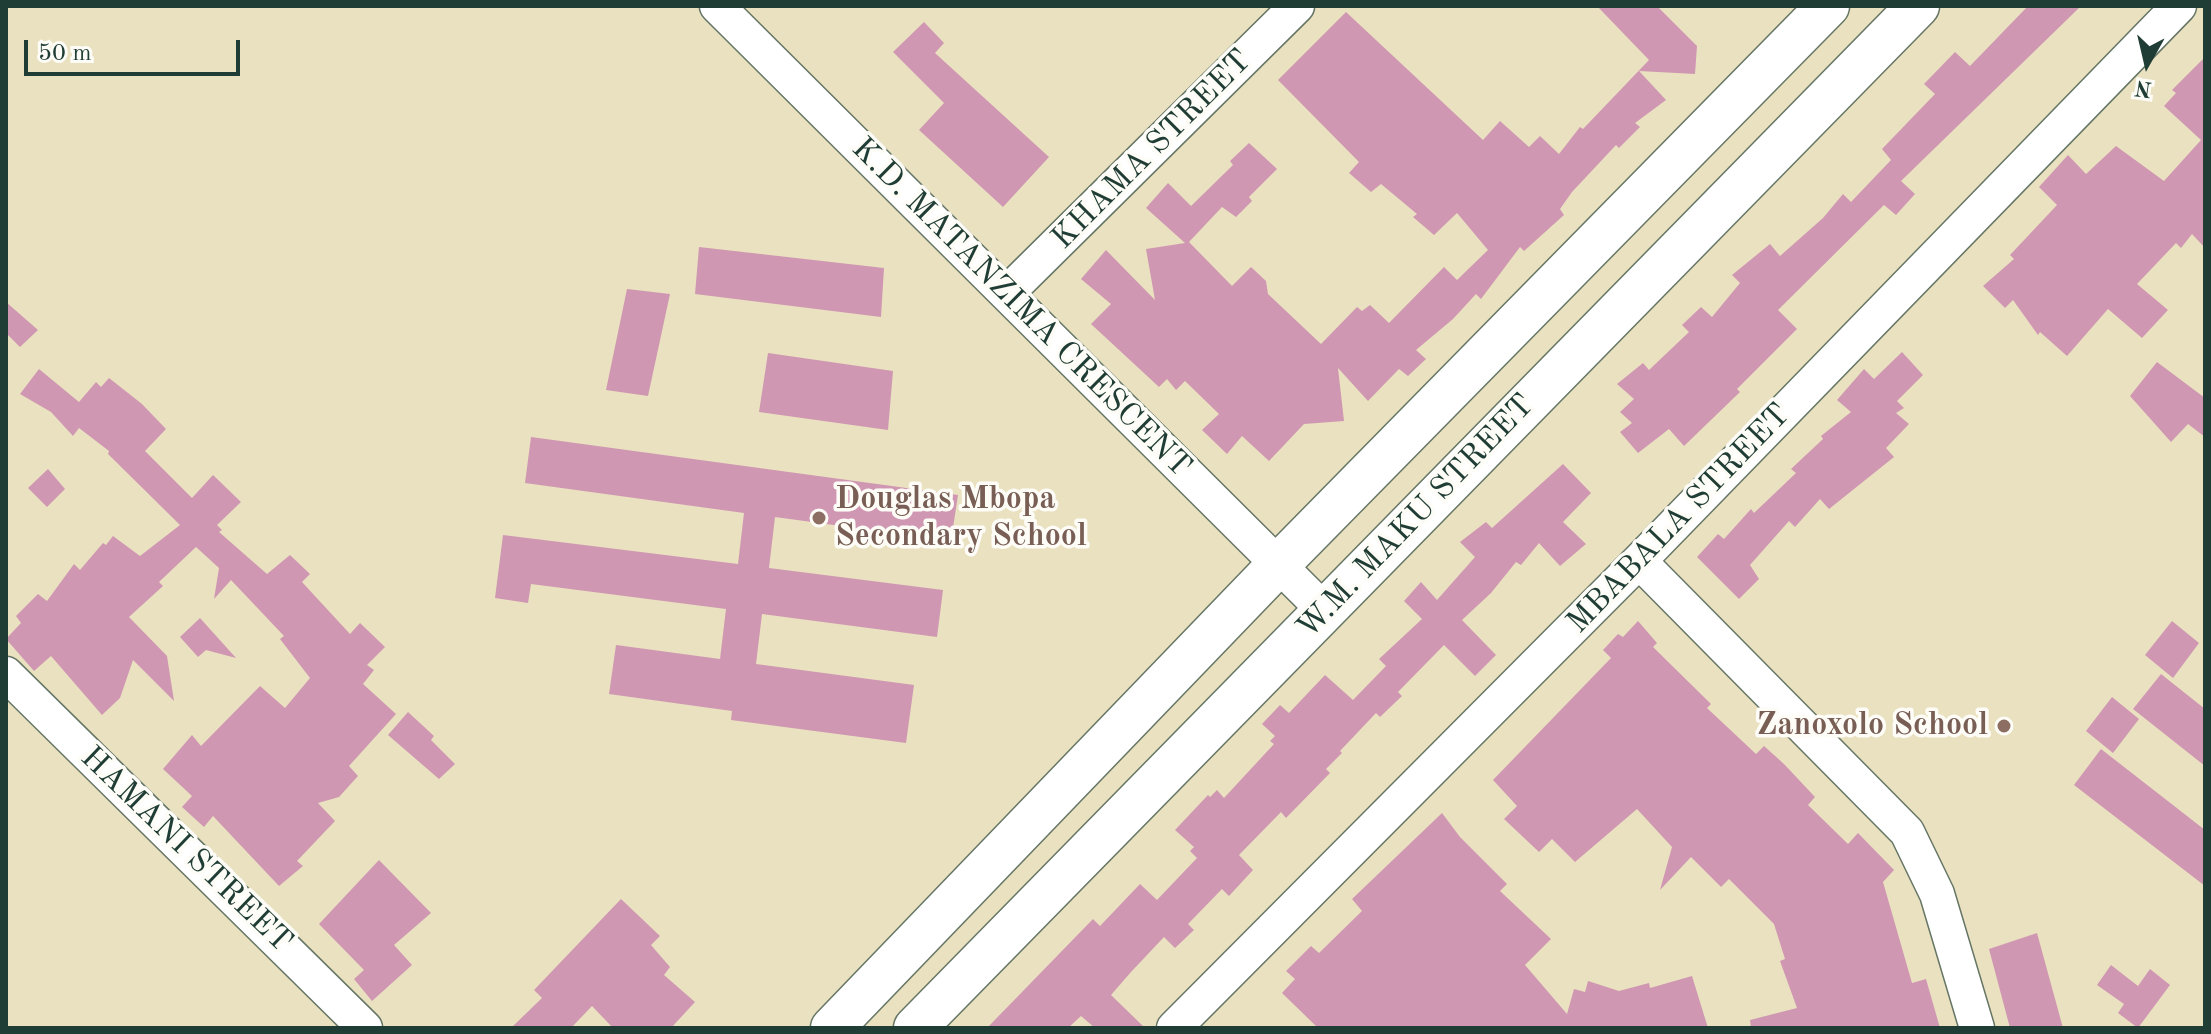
<!DOCTYPE html>
<style>
body{margin:0}
#map{position:relative;width:2211px;height:1034px;overflow:hidden;background:#eae1c0;font-family:"Old Standard TT",serif}
canvas{display:block}
.frame{position:absolute;inset:0;border:8px solid #1f3d34;pointer-events:none}
.north{position:absolute;left:2107px;top:24px;width:80px;height:80px;-webkit-text-stroke:6px #fdfcf7;paint-order:stroke;rotate:188deg;font-size:22px;font-weight:700;line-height:32px;text-align:center;color:#1f3d34}
.north::after{content:'';display:block;margin:auto;width:28px;height:36px;background:#1f3d34;clip-path:polygon(50% 0,100% 100%,50% 72%,0 100%)}
.scale{position:absolute;left:24px;top:40px;width:216px;height:36px;box-sizing:border-box;border:4px solid #1f3d34;border-top:0;padding-left:10px;font-size:24px;line-height:28px;white-space:nowrap;color:#1f3d34;-webkit-text-stroke:6px #fdfcf7;paint-order:stroke}
</style>
<div id="map">
<canvas width="2211" height="1034"></canvas>
<div class="frame"></div>
<div class="north">N</div>
<div class="scale">50 m</div>
</div>
<script>
const context = document.querySelector('canvas').getContext('2d');
context.lineJoin = 'round';
function fill(path, color) {
  context.fillStyle = color;
  context.fill(path, 'evenodd');
}
function poly(rows) {
  const path = new Path2D();
  for (const r of rows) {
    path.moveTo(r[0], r[1]);
    for (let i = 2; i < r.length; i += 2) path.lineTo(r[i], r[i + 1]);
  }
  return path;
}
function trace(path, color, width, dash) {
  context.strokeStyle = color;
  context.lineWidth = width;
  context.lineCap = dash ? 'butt' : 'round';
  context.setLineDash(dash || []);
  context.stroke(path);
}
function write(font, color, halo, rows, align = 'center') {
  context.font = font + ' "Old Standard TT",serif';
  context.lineWidth = 7;
  context.setLineDash([]);
  context.textBaseline = 'middle';
  context.strokeStyle = halo;
  context.fillStyle = color;
  for (const [text, x, y, turn = 0] of rows) {
    context.save();
    context.translate(x, y);
    context.rotate((+turn || 0) * Math.PI / 180);
    context.textAlign = isNaN(turn) ? turn : align;
    if (halo) context.strokeText(text, 0, 0);
    context.fillText(text, 0, 0);
    context.restore();
  }
}
fill(poly([
 [1597,6,1657,6,1697,46,1695,74,1639,71,1666,100,1635,123,1640,127,1619,148,1616,145,1572,192,1560,209,1564,215,1524,251,1520,247,1481,299,1476,294,1453,319,1416,350,1426,359,1408,376,1399,369,1368,401,1338,368,1344,421,1304,424,1269,461,1242,436,1227,454,1202,430,1219,414,1185,381,1176,390,1167,379,1159,387,1091,324,1111,304,1081,279,1106,250,1155,300,1146,249,1185,243,1146,208,1168,183,1191,206,1233,165,1230,161,1249,143,1277,169,1249,197,1252,201,1236,217,1222,207,1189,242,1232,286,1251,267,1266,281,1268,294,1321,344,1357,307,1362,311,1370,305,1389,323,1444,267,1457,280,1488,250,1457,213,1434,235,1413,217,1417,214,1381,184,1371,192,1349,173,1359,162,1278,80,1346,12,1483,140,1500,121,1529,147,1540,136,1559,154,1580,127,1583,129,1649,60],
 [2028,6,2081,6,1901,181,1915,194,1896,215,1884,205,1778,310,1797,329,1737,389,1740,392,1684,446,1669,429,1638,453,1620,432,1632,423,1620,412,1634,399,1617,384,1643,363,1649,370,1689,332,1682,325,1701,307,1712,317,1740,283,1732,275,1770,244,1780,256,1823,218,1843,194,1851,202,1891,160,1882,149,1935,94,1924,84,1955,52,1970,66],
 [924,22,944,43,935,53,1049,157,1003,207,919,130,944,103,893,52],
 [2205,57,2205,248,2192,234,2181,248,2176,243,2137,284,2168,310,2142,338,2108,309,2067,356,2040,332,2038,335,2013,300,2005,308,1983,286,2014,259,2010,255,2057,205,2039,187,2068,155,2086,174,2116,146,2164,181,2201,140,2164,106,2176,93,2172,90],
 [699,247,884,268,881,317,695,294],
 [627,289,670,294,648,396,606,390],
 [6,302,38,330,20,347,6,333],
 [1902,352,1923,375,1897,401,1904,408,1896,413,1909,424,1886,448,1894,457,1829,509,1820,499,1795,527,1789,521,1750,565,1759,579,1739,599,1697,557,1718,534,1724,539,1751,509,1754,513,1796,473,1791,469,1823,439,1821,436,1851,412,1837,400,1864,369,1874,379],
 [768,353,893,371,888,430,759,412],
 [2157,362,2205,398,2205,437,2188,424,2171,442,2130,396],
 [39,369,79,402,96,382,101,387,109,378,142,404,166,429,145,451,192,498,213,475,241,502,217,525,222,530,219,532,267,574,290,555,310,574,302,582,350,634,360,623,385,647,367,665,374,670,363,684,396,714,349,766,358,776,339,797,318,803,335,821,297,861,303,866,279,886,213,816,204,827,182,807,192,796,163,769,192,735,201,746,260,686,285,708,310,678,280,639,284,636,231,580,214,599,219,568,196,547,159,582,163,586,129,617,167,656,174,701,133,660,120,698,102,715,51,656,34,671,6,639,21,623,16,616,38,594,47,601,74,564,80,570,103,543,106,545,113,536,140,556,180,525,108,454,109,451,79,428,73,436,51,412,20,394],
 [531,437,958,495,951,541,775,517,769,568,943,590,937,637,762,614,756,664,914,685,906,743,731,720,732,711,609,694,616,645,720,659,726,609,531,584,528,603,495,598,503,535,738,564,744,513,525,483],
 [1563,464,1591,493,1563,522,1586,544,1560,566,1539,543,1521,565,1516,562,1491,593,1462,620,1496,655,1475,676,1444,645,1398,692,1402,696,1380,717,1376,713,1340,751,1342,753,1326,769,1330,773,1286,818,1281,812,1239,855,1253,870,1229,896,1222,889,1188,924,1194,930,1175,948,1164,937,1131,972,1111,995,1145,1028,1095,1028,1081,1016,1068,1028,987,1028,1093,919,1100,926,1140,884,1157,900,1197,858,1190,851,1194,847,1175,830,1208,795,1210,797,1217,790,1224,798,1274,744,1270,741,1275,736,1262,724,1280,705,1289,713,1325,675,1353,700,1386,666,1379,659,1422,619,1404,601,1421,582,1437,600,1475,557,1460,542,1486,522,1492,528],
 [48,469,65,489,47,507,28,488],
 [200,618,236,658,206,650,198,657,180,637],
 [1638,621,1657,643,1653,647,1711,704,1707,708,1756,754,1764,746,1784,764,1815,797,1808,805,1848,844,1858,833,1894,870,1883,882,1912,983,1926,979,1940,1028,1751,1028,1750,1020,1797,1008,1780,961,1785,959,1774,924,1729,879,1721,887,1691,857,1660,890,1672,847,1637,809,1575,862,1552,839,1539,852,1504,819,1517,806,1493,780,1611,658,1603,650,1618,634,1623,637],
 [2172,621,2199,643,2173,678,2145,655],
 [2161,674,2205,709,2205,766,2133,709],
 [2112,697,2139,719,2113,753,2086,731],
 [408,712,434,736,431,740,455,764,439,779,388,735],
 [2101,749,2205,830,2205,886,2074,785],
 [1442,813,1460,837,1507,884,1500,891,1551,939,1525,965,1567,1014,1574,989,1585,992,1588,981,1619,991,1649,983,1650,988,1692,976,1708,1028,1318,1028,1282,993,1295,979,1286,971,1311,946,1319,953,1362,911,1352,899],
 [379,860,431,913,394,945,412,965,372,1001,354,979,364,970,319,924],
 [621,899,660,936,651,945,670,967,664,975,695,1002,671,1028,613,1028,592,1006,571,1028,511,1028,542,998,534,990],
 [2037,933,2063,1028,2010,1028,1989,949],
 [2111,965,2138,986,2150,969,2170,985,2138,1028,2118,1013,2124,1004,2097,985]
]), '#cf97b2');
const minor = poly([
 [717,6,1324,610],
 [1007,293,1297,6],
 [1639,561,1907,832,1937,894,1977,1028],
 [6,674,365,1028],
 [1174,1028,1639,561,2179,6]
]);
const tertiary = poly([
 [832,1028,1278,565,1828,6],
 [915,1028,1918,6]
]);
trace(minor, '#667665', 37);
trace(tertiary, '#667665', 45);
trace(minor, '#fff', 34);
trace(tertiary, '#fff', 42);
for (const [x, y, r, color] of [
 [819,518,8,"#8d6e63"],
 [2004,726,8,"#8d6e63"]
]) {
  const dot = new Path2D();
  dot.arc(x, y, r, 0, 2 * Math.PI);
  context.fillStyle = color;
  context.fill(dot);
  trace(dot, '#fdfcf7', 3);
}
write('32px', '#1f3d34', '#fdfcf7', [
 ["KHAMA STREET",1152,150,-45],
 ["K.D. MATANZIMA CRESCENT",1021,308,45],
 ["W.M. MAKU STREET",1416,517,-46],
 ["MBABALA STREET",1679,519,-46],
 ["HAMANI STREET",186,850,44]
]);
write('bold 32px', '#785e54', '#fdfcf7', [
 ["Douglas Mbopa",835,500],
 ["Secondary School",835,537],
 ["Zanoxolo School",1988,726,"right"]
], 'left');
</script>
